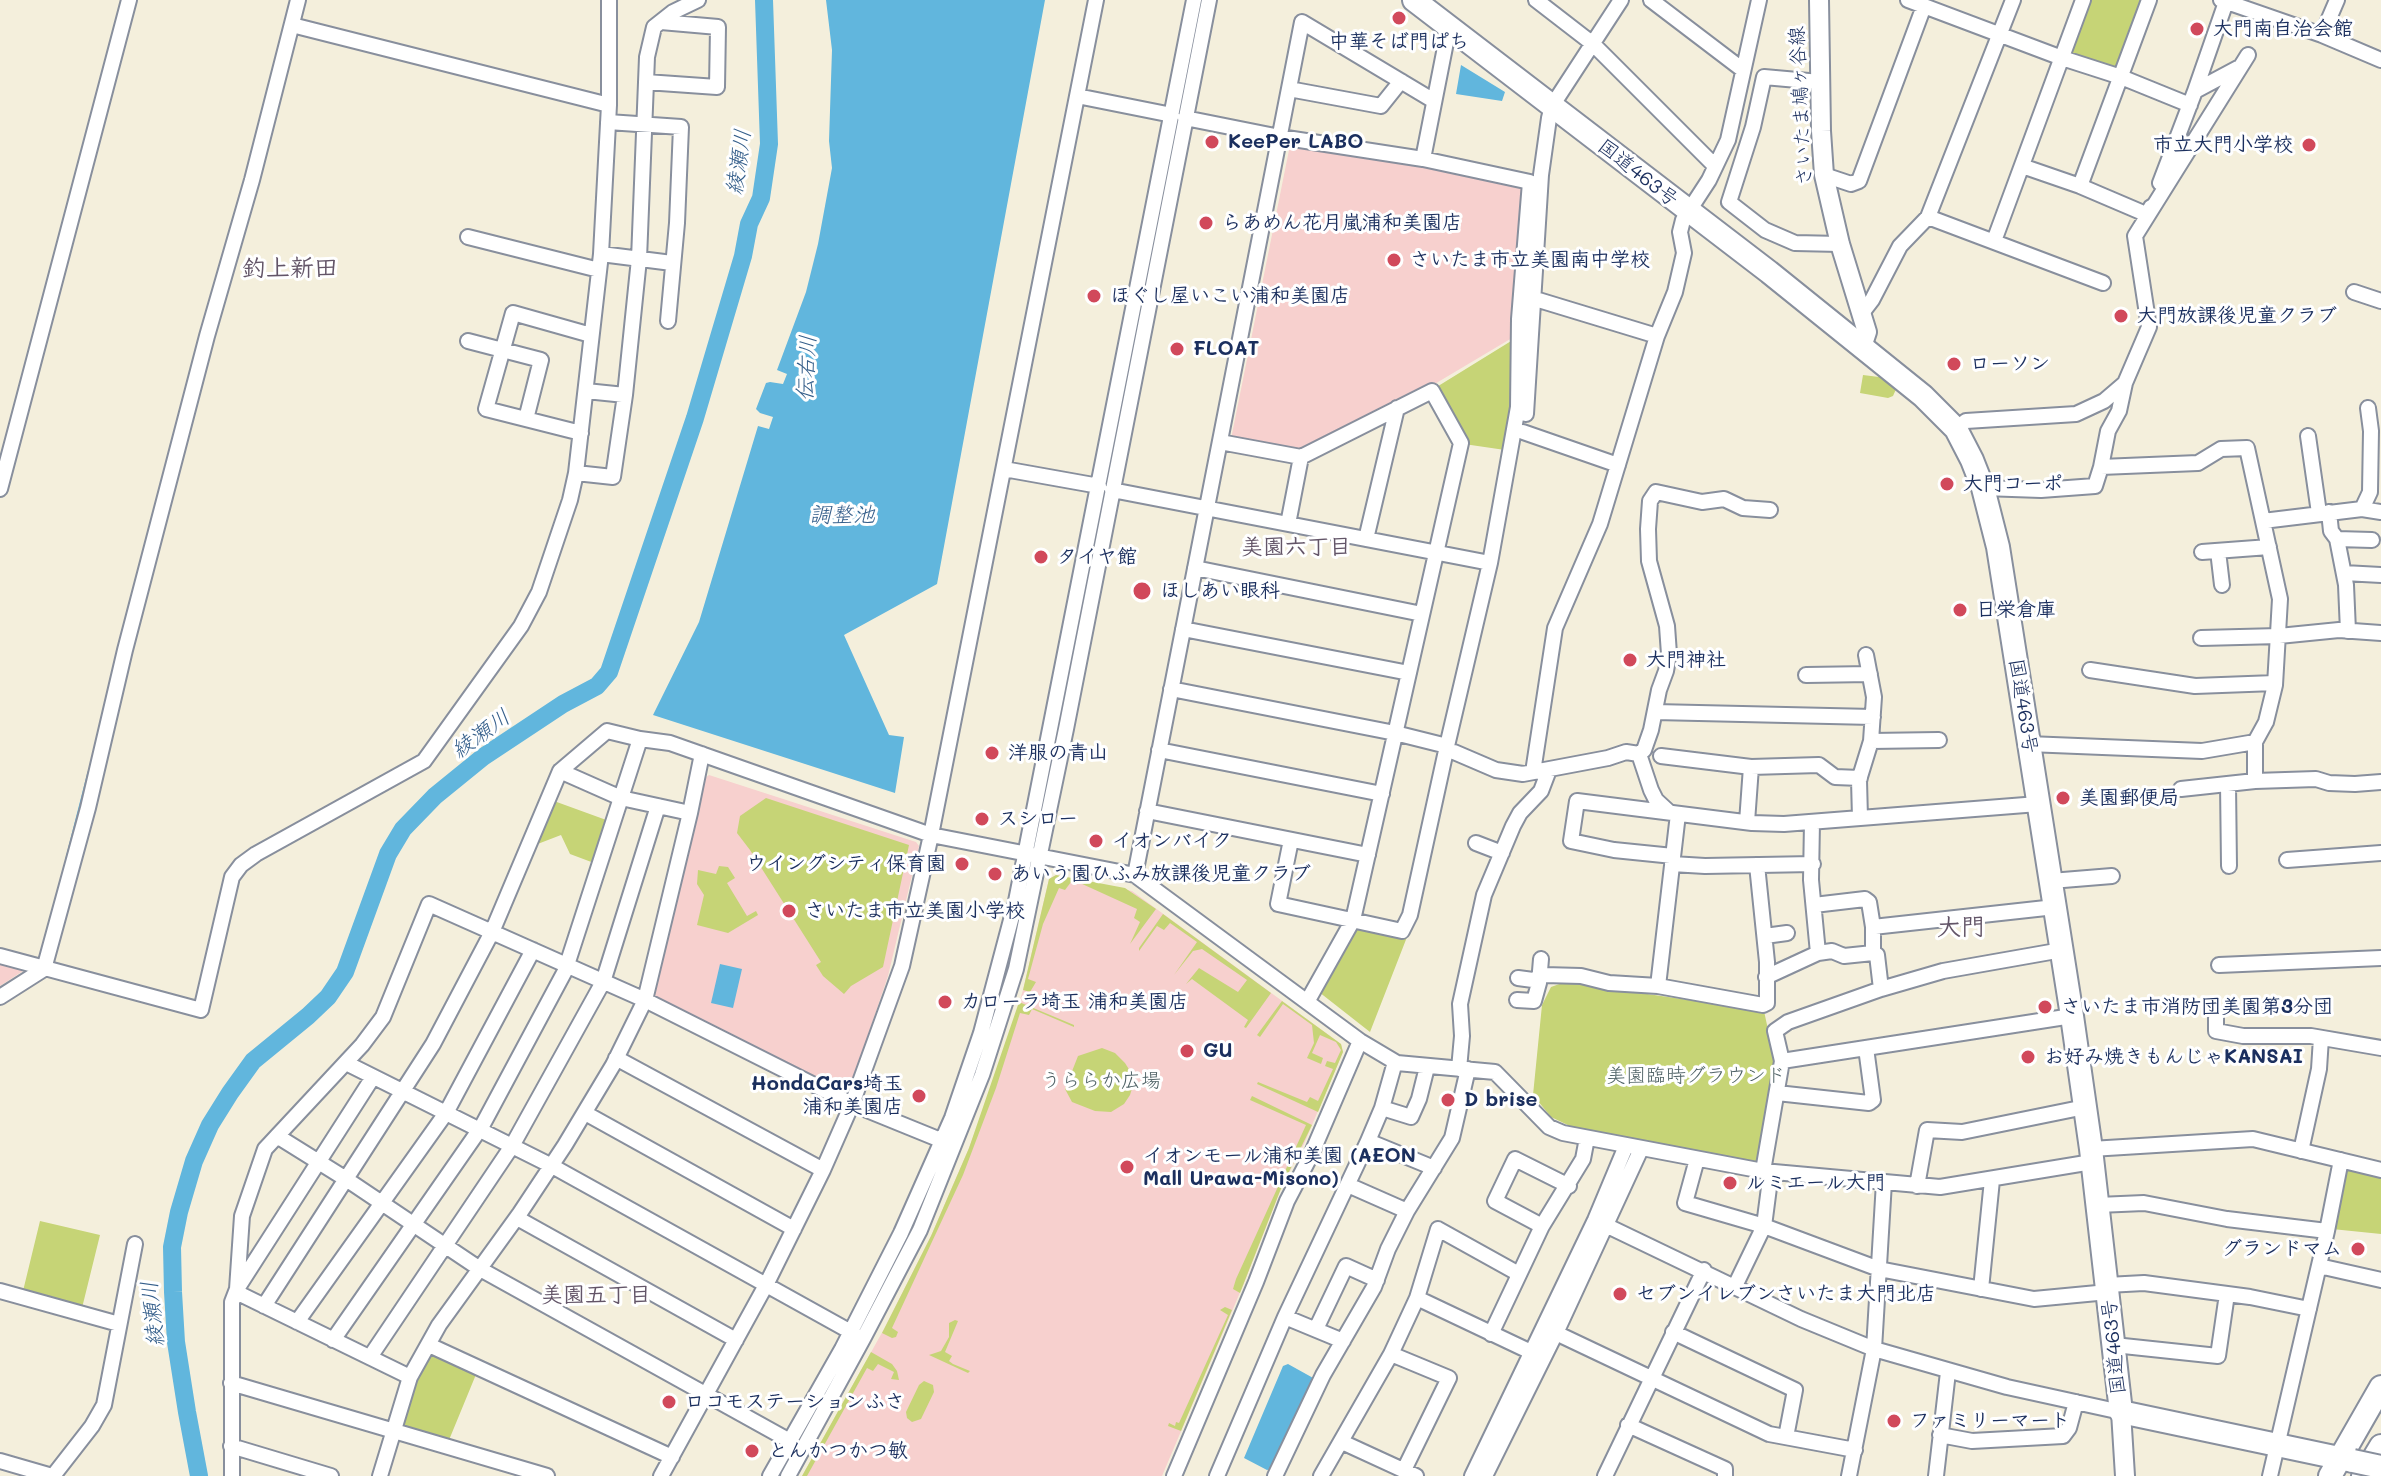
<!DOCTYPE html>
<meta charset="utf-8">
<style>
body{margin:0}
canvas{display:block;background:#f4efdc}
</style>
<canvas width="2381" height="1476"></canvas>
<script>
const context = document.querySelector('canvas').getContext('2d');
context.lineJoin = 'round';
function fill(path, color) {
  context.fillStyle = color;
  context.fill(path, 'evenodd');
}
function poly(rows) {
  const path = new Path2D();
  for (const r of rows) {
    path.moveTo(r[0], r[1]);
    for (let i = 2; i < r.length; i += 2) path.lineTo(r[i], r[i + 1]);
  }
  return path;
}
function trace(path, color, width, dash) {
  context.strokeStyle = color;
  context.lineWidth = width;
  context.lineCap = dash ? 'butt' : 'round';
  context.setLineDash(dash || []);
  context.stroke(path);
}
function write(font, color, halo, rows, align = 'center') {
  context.font = font + ' Mali,"Klee One",sans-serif';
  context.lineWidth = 6;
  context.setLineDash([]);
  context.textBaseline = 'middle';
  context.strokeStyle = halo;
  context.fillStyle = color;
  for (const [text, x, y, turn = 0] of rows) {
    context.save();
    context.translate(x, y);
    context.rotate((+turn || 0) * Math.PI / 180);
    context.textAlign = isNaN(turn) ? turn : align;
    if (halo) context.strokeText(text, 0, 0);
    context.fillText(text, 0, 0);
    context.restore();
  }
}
fill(poly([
 [1290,145,1527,185,1517,335,1433,385,1302,452,1231,439],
 [709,775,916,842,919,846,888,976,848,1094,654,1000,705,778],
 [1056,875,1132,891,1341,1044,1343,1052,1304,1144,1282,1186,1244,1283,1162,1476,802,1476,884,1329,931,1236,969,1148,998,1071,1023,990,1049,879],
 [0,959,29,967,0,986]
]), '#f7d0ce');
fill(poly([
 [2089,0,2142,0,2116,66,2112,68,2073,53,2070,49],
 [1516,338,1514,408,1505,450,1464,444,1435,388],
 [1863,375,1887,378,1897,387,1893,396,1888,398,1860,393],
 [766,798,909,845,883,967,851,986,844,994,823,976,816,965,821,962,750,850,737,833,740,816],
 [554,801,609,821,594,863,570,854,561,835,535,845],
 [719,866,728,867,735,878,727,883,747,916,756,911,758,915,728,933,697,925,704,895,697,884,698,870,716,874],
 [1056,875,1125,888,1156,909,1130,944,1140,922,1134,918,1137,909,1080,883,1071,882,1065,890,1059,888,1043,924,1028,979,1036,982,1030,992,1023,990,1049,879],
 [1163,914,1271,993,1246,1028,1244,1027,1248,1020,1192,979,1186,984,1199,968,1238,992,1247,980,1202,949,1193,951,1174,975,1197,942,1170,923,1164,930,1157,926,1139,951,1139,948],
 [1355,924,1407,937,1370,1032,1319,992],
 [1565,982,1764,1011,1775,1062,1758,1162,1572,1127,1551,1117,1533,1095,1542,1005,1551,987],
 [1282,1001,1341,1044,1343,1052,1318,1112,1257,1084,1258,1082,1307,1102,1310,1097,1318,1101,1333,1069,1325,1066,1327,1061,1335,1063,1341,1050,1336,1042,1320,1035,1312,1053,1323,1058,1321,1064,1307,1058,1314,1043,1312,1025,1283,1004,1260,1037,1257,1035],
 [1019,1002,1074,1025,1074,1027,1032,1009,1029,1015,1020,1013,996,1088,963,1175,892,1328,898,1332,896,1337,892,1338,882,1333,931,1236,969,1148],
 [1102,1048,1115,1053,1125,1063,1135,1079,1130,1095,1124,1104,1111,1112,1095,1111,1072,1102,1065,1089,1078,1056],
 [1252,1096,1312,1125,1282,1186,1240,1293,1233,1289,1236,1279,1306,1125,1250,1100],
 [2348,1168,2381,1176,2381,1234,2332,1229,2343,1171],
 [40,1221,100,1235,82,1308,23,1291],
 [1225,1307,1232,1310,1181,1431,1168,1426,1169,1423,1175,1426,1176,1422,1179,1423,1228,1315,1220,1310],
 [955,1320,958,1321,945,1352,952,1356,949,1361,953,1364,970,1371,968,1373,929,1355,941,1351,949,1337,949,1323],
 [433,1352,477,1372,449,1440,405,1428,402,1423,416,1379,428,1354],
 [871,1352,892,1364,897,1371,899,1380,891,1379,894,1372,878,1364,873,1371,867,1368,807,1476,802,1476],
 [924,1381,933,1385,934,1392,921,1419,912,1422,907,1418,906,1412,919,1385]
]), '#c6d476');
fill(poly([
 [826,0,1045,0,937,584,844,635,889,735,904,737,895,793,653,715,699,622,758,426,769,429,773,417,760,413,756,409,766,383,770,382,783,384,787,374,777,370,806,292,818,244,832,168,829,141,832,50],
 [1461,65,1505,92,1502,101,1456,94],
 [720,964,742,969,733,1008,711,1003],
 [1288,1364,1315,1379,1272,1469,1267,1470,1244,1458,1283,1366]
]), '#61b6dd');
trace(poly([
 [67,858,89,772]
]), '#61b6dd', 3);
trace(poly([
 [199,1476,187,1412,176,1342,173,1292,172,1247,179,1212,194,1161,210,1125,230,1093,253,1061,308,1016,328,997,345,972,388,854,403,829,435,796,483,757,563,704,597,686,609,672,695,418,743,256,749,224,761,198,769,144,764,0]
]), '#61b6dd', 18);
const minor = poly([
 [1536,0,1593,44,1715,166],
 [1651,0,1743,70],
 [1908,0,2062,58,2121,77,2190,105],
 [2221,0,2322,35],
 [2337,0,2322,35,2381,60],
 [292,25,609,105],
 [646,82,717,87,718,27,661,22],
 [1820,82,1764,77,1753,127,1729,202,1765,230,1795,243,1840,244],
 [1289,89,1381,106,1401,81],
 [2195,91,2226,2],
 [1077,96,1172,115],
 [1185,118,1280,137,1423,159,1530,182,1519,319,1518,407,1490,563,1447,746,1410,915,1402,931,1278,904,1291,840],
 [608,122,681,127,677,223,668,321],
 [1423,159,1449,27],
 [2022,166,2080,186,2148,215,2151,207],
 [1824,175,1851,184,1859,181,1924,6],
 [2160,183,2195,91,2238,68],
 [2080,186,2149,0],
 [1928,217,2103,283],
 [468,237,599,270],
 [1994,241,2083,0],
 [601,254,672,263],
 [2354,292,2381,301],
 [1532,298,1657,336],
 [1862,313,1872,300,1900,246,1928,217,2013,0],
 [468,341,541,360,526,419],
 [586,391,625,395],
 [1526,414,1541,175,1549,118,1552,106,1621,0],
 [1956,429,1966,421,2076,414,2104,401,2125,383,2149,327,2135,236,2248,55],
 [1523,432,1618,465],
 [581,433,486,409,513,313,591,335],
 [2308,436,2319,513],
 [1220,442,1301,457,1432,391,1461,443,1353,920,1307,1002],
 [1004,469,1099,486],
 [576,473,613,477,625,395,639,259,647,57,654,27,673,12,698,0],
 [1983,488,2041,490,2095,486,2101,467,2108,431,2119,411,2125,383],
 [0,489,129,0],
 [1112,490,1490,563],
 [2362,509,2370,492,2371,431,2368,408],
 [2329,512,2331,531,2337,539,2346,585,2348,631],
 [2263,521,2362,509,2381,512],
 [1288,524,1301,457],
 [1366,539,1397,408],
 [2337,539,2372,540],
 [2218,551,2222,585],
 [2202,552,2269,547],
 [1195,568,1422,614],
 [2344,573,2381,575],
 [1183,629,1409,673],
 [2201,638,2279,636,2339,630,2381,633],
 [2090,670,2195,686,2275,683],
 [1806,675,1870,674],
 [1171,689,1395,733,1447,746],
 [1655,712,1873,717],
 [1871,741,1939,740],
 [2255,742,2255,781],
 [2028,744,2202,751,2255,742,2266,722,2275,685,2280,599,2247,448,2221,449,2198,463,2101,467],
 [1159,750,1382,794],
 [1454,752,1496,770,1523,774,1608,758,1626,752,1639,754,1651,790,1656,800,1669,812],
 [702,754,690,813,645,1000,613,1065,565,1145,520,1213,439,1325,410,1377,240,1294,237,1289,242,1216,265,1149,362,1045,383,1017,429,904,645,1000,852,1104,943,1141],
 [1639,754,1644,750,1651,730,1659,690,1666,671,1669,654,1667,626,1649,561,1648,529,1650,501,1656,492,1702,502,1724,499,1743,508,1770,510],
 [1661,756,1751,767,1819,765,1835,777,1860,778],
 [560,771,621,798,690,813],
 [1533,772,1555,628,1600,524,1657,336,1675,292,1684,253,1680,232,1683,220,1709,180,1728,140,1759,0],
 [2228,784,2229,866],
 [2181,789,2255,781,2316,779,2329,783,2355,784,2381,782],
 [1147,811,1368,855],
 [1860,818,1859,780,1871,741,1874,697,1866,655],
 [1747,822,1751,767],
 [1812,822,1811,880,1818,953],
 [1476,843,1502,853],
 [1673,856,1614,850,1571,841,1577,801,1752,823,1784,824,2038,804],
 [2287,860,2381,853],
 [1672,864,1705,866,1813,864],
 [1135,875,1302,22,1434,101],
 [2051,881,2112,876],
 [1814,905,1865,899,1869,902,1873,927,1873,953],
 [1873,927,2055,907],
 [1765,936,1787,933],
 [0,956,201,1010,232,877,241,865,256,854,424,761,521,626,539,592,570,500,576,473,601,254,609,105,609,0],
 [2219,965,2381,958],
 [1766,977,1818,953,1832,951,1844,956,1873,953,1877,955,1881,989],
 [1518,978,1533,980,1544,975,1581,976,1609,983,1658,986,1763,1005,1767,1003,1767,962,1757,865],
 [1658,986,1678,814],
 [0,997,44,969,88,808,125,650,207,336,252,180,298,0],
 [1517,1000,1534,1001,1539,983,1541,959],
 [2216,1018,2216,1031,2243,1036,2311,1036,2381,1048],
 [616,1058,823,1170],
 [1782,1061,2072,1016],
 [346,1063,552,1166,860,1337],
 [1459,1069,1462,1036,1460,1004,1484,895,1513,826,1520,813,1541,791,1549,770],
 [1777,1093,1869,1103,1873,1100,1866,1048],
 [1382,1108,1411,1117,1419,1099,1427,1067],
 [585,1113,794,1229],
 [277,1136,346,1179,480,1269,790,1441],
 [1368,1141,1434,1168],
 [2091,1149,2253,1139,2381,1170],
 [2301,1151,2319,1069,2321,1038],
 [1697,1159,1685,1203,1764,1226,1879,1269,2034,1299,2108,1292],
 [1763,1171,1782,1061,1775,1031,1788,1022,1881,989,1943,971,2062,950],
 [1348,1185,1407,1211],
 [1917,1186,1927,1130,1962,1132,2085,1107],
 [2098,1205,2144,1203,2227,1219,2327,1231,2270,1476],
 [517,1218,736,1340],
 [1595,1220,1801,1319,1874,1349,2007,1387,2121,1412],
 [1542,1226,1495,1201,1515,1159,1569,1186],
 [2327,1231,2341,1160],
 [2319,1266,2381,1280],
 [2107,1285,2144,1283,2250,1297,2309,1309],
 [1735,1286,1764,1226,1771,1172],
 [1981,1289,1992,1180],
 [0,1291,119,1324],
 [1417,1298,1531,1352],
 [264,1306,433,1044,492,932,560,771,607,731,640,739],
 [1285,1317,1343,1341],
 [297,1322,446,1113,533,950],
 [1316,1329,1346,1266,1377,1280],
 [1673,1332,1795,1390,1786,1437],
 [1556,1333,1769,1434,1855,1450],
 [1491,1334,1542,1226,1583,1159,1587,1138],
 [333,1340,482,1126,565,971,640,739,670,743,931,835,1135,875,1360,1041,1397,1063,1495,1072,1549,1127,1563,1133,1763,1171,1940,1187,2092,1162],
 [429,1345,672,1457],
 [2114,1345,2218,1356,2227,1294],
 [1391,1354,1449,1378,1404,1470],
 [370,1357,512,1146,603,982,658,806],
 [231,1383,547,1476],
 [1628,1425,1725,1469,1725,1476],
 [1940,1435,1972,1441,2063,1436,2069,1428,2076,1402],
 [1342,1442,1416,1476],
 [231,1446,331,1476],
 [0,1461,52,1476],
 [53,1476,92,1426,104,1405,135,1244],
 [232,1476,232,1302,237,1289,373,1077],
 [380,1476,410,1377],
 [661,1476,766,1285,823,1170,852,1104,902,966,931,835,1096,0],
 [770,1476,842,1349,901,1233,952,1118,981,1033,1016,901,1194,0],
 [788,1476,863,1339,920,1230,982,1075,1016,969,1066,729,1209,0],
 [1174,1476,1256,1282,1287,1201,1311,1155,1360,1041],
 [1217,1476,1285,1317,1368,1141,1382,1108,1395,1062],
 [1275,1476,1323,1375,1374,1287,1388,1249,1407,1211,1452,1138,1468,1069],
 [1321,1476,1391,1354,1417,1298,1438,1229,1519,1274],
 [1472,1476,1595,1220,1626,1146],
 [1485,1476,1556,1333,1641,1149],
 [1605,1476,1704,1270],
 [1849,1476,1874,1349,1884,1182],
 [1936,1476,1948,1372]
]);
const major = poly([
 [1819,0,1821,131,1824,175,1840,244,1867,332,1862,347],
 [2121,1412,2125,1476]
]);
const highway = poly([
 [1414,0,1769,272,1923,396,1956,429,1972,460,1983,488,1998,547,2072,1016,2091,1149,2121,1412,2353,1461],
 [2330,1476,2381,1387],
 [2363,1476,2381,1446]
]);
trace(minor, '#888f9d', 18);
trace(major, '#888f9d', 22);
trace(highway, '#888f9d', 26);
trace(minor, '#fff', 14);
trace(major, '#fff', 18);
trace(highway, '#fff', 22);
const highwayBridge = poly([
 [2353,1461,2381,1467]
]);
trace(highwayBridge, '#888f9d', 26, []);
trace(highwayBridge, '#fff', 22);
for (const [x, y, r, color] of [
 [1399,18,8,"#d1495b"],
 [2197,29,8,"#d1495b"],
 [1212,142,8,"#d1495b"],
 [2309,145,8,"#d1495b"],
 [1206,223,8,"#d1495b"],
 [1394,260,8,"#d1495b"],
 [1094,296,8,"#d1495b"],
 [2121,316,8,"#d1495b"],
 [1177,349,8,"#d1495b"],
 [1954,364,8,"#d1495b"],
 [1947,484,8,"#d1495b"],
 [1041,557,8,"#d1495b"],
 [1142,591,10,"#d1495b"],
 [1960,610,8,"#d1495b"],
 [1630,660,8,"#d1495b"],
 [992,753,8,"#d1495b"],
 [2063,798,8,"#d1495b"],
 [982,819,8,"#d1495b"],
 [1096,841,8,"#d1495b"],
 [962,864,8,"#d1495b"],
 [995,874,8,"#d1495b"],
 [789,911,8,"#d1495b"],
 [945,1002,8,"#d1495b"],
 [2045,1007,8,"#d1495b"],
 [1187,1051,8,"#d1495b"],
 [2028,1057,8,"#d1495b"],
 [919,1096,8,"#d1495b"],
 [1448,1100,8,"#d1495b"],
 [1127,1167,8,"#d1495b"],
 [1730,1183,8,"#d1495b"],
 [2358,1249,8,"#d1495b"],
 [1620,1294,8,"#d1495b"],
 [669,1402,8,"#d1495b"],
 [1894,1421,8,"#d1495b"],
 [752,1451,8,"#d1495b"]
]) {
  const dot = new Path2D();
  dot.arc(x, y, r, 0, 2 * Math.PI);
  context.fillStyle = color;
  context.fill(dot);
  trace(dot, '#fff', 3);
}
write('bold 20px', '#1b2f5e', '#fff', [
 ["大門南自治会館",2213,29],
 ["中華そば門ぱち",1399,42,"center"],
 ["KeePer LABO",1228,142],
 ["市立大門小学校",2293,145,"right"],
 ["らあめん花月嵐浦和美園店",1222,223],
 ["さいたま市立美園南中学校",1410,260],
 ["ほぐし屋いこい浦和美園店",1110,296],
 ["大門放課後児童クラブ",2137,316],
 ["FLOAT",1193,349],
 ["ローソン",1970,364],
 ["大門コーポ",1963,484],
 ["タイヤ館",1057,557],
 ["ほしあい眼科",1160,591],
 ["日栄倉庫",1976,610],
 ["大門神社",1646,660],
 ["洋服の青山",1008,753],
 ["美園郵便局",2079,798],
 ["スシロー",998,819],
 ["イオンバイク",1112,841],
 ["ウイングシティ保育園",946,864,"right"],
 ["あいう園ひふみ放課後児童クラブ",1011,874],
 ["さいたま市立美園小学校",805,911],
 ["カローラ埼玉 浦和美園店",961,1002],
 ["さいたま市消防団美園第3分団",2061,1007],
 ["GU",1203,1051],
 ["お好み焼きもんじゃKANSAI",2044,1057],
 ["HondaCars埼玉",903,1084,"right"],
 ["浦和美園店",903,1107,"right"],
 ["D brise",1464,1100],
 ["イオンモール浦和美園 (AEON",1143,1156],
 ["Mall Urawa-Misono)",1143,1179],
 ["ルミエール大門",1746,1183],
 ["グランドマム",2342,1249,"right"],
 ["セブンイレブンさいたま大門北店",1636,1294],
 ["ロコモステーションふさ",685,1402],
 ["ファミリーマート",1910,1421],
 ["とんかつかつ敏",768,1451]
], 'left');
write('20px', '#1b2f5e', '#fff', [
 ["さいたま鳩ヶ谷線",1801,106,-93],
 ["国道463号",1638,173,38],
 ["国道463号",2023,706,81],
 ["国道463号",2114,1347,-96]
]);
write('20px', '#4e6165', '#fff', [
 ["美園臨時グラウンド",1696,1076],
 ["うららか広場",1101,1081]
]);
write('italic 22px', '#345e8a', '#fff', [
 ["綾瀬川",739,162,-82],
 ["伝右川",807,368,-87],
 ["調整池",842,515],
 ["綾瀬川",481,734,-36],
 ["綾瀬川",153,1314,-96]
]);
write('bold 22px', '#635568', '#fff', [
 ["美園六丁目",1296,547],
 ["美園五丁目",596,1295]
]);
write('bold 24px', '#635568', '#fff', [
 ["釣上新田",290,269],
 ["大門",1961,928]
]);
</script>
